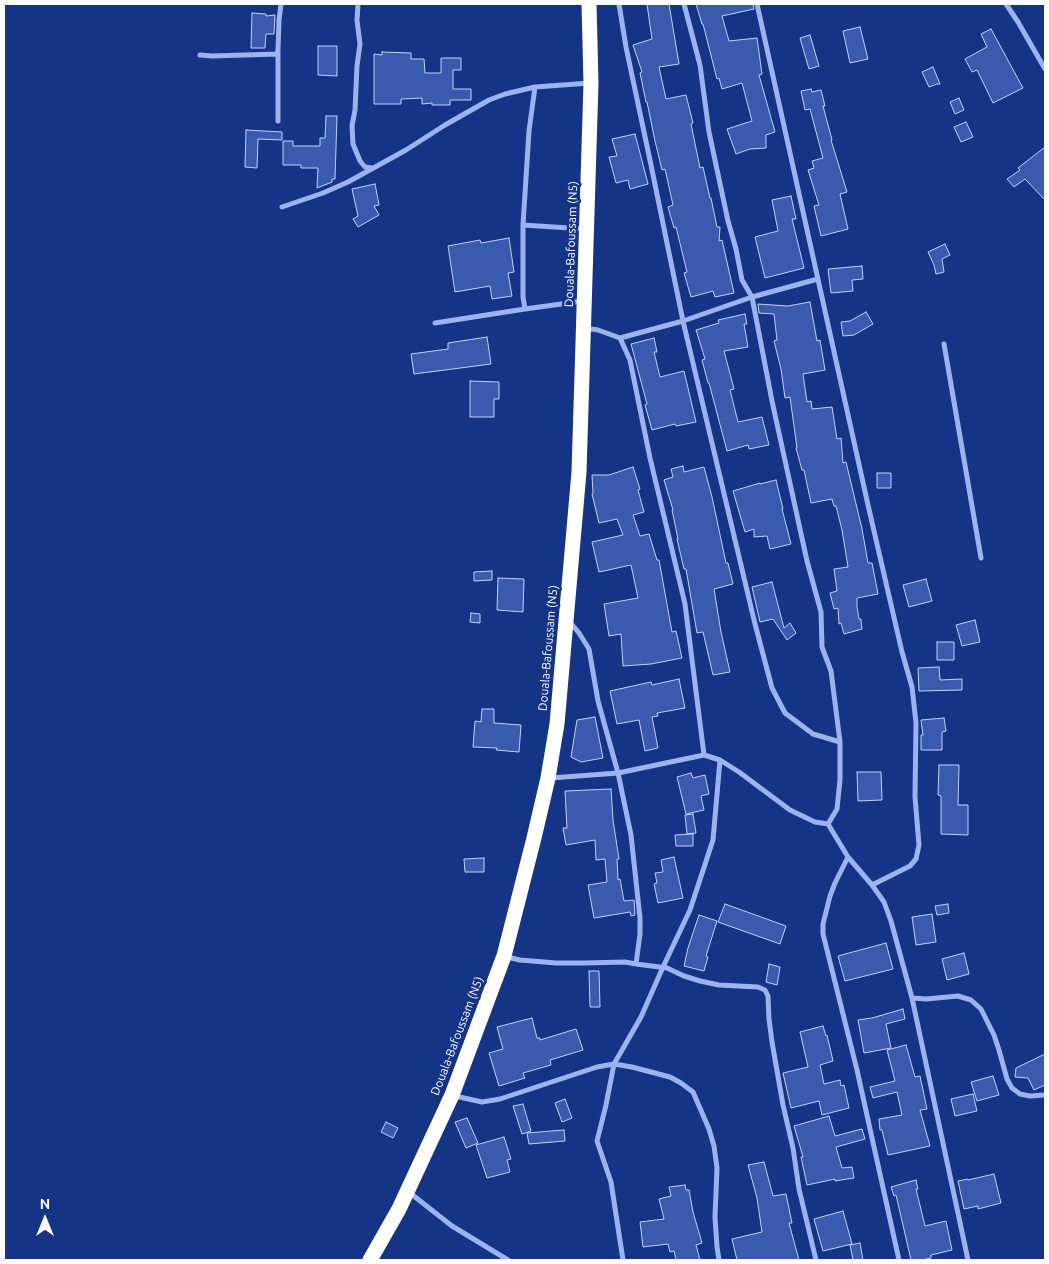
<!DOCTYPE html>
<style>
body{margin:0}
#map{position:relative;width:1049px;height:1264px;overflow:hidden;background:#163486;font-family:Ubuntu,sans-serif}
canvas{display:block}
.frame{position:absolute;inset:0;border:5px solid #fff;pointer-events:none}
.north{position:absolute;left:20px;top:1194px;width:50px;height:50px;-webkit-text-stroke:4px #163486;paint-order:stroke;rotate:0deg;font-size:14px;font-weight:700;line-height:20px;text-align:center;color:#fff}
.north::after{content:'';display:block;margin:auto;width:18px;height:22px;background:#fff;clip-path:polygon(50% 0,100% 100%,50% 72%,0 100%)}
</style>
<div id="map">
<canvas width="1049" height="1264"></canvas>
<div class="frame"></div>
<div class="north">N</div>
</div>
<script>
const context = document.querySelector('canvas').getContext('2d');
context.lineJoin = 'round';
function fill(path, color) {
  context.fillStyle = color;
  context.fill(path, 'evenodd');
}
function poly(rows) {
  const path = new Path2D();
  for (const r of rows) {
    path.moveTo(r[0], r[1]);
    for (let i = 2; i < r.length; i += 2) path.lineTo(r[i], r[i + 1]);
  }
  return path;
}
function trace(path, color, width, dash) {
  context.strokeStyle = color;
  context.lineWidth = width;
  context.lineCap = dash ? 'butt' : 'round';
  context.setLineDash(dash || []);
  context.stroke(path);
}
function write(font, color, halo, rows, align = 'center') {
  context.font = font + ' Ubuntu,sans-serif';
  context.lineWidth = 5;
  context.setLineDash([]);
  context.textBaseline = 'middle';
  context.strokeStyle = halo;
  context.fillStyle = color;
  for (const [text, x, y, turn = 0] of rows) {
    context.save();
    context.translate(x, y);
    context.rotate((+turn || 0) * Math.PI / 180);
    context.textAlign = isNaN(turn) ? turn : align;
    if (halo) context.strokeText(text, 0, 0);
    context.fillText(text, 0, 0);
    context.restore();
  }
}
const building = poly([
 [647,4,669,4,679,64,659,67,666,99,686,95,693,123,691,124,700,168,703,167,710,198,711,198,717,227,720,227,719,241,722,240,734,293,715,297,713,291,691,297,684,273,687,272,676,227,674,228,668,207,673,205,665,169,662,170,655,141,647,102,646,102,640,73,642,72,633,45,652,39,647,4],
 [696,4,753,4,754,9,722,16,729,41,757,38,762,74,759,75,775,132,766,135,766,148,750,149,736,154,727,129,752,121,742,83,722,89,719,78,717,79,703,24,702,24,696,4],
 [252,13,266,14,266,16,275,15,274,34,266,34,265,48,251,48,252,13],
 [860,27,868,59,850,63,843,31,860,27],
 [991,29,1023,88,993,103,977,70,972,72,965,59,987,47,981,34,991,29],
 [810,35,819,66,809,69,800,38,810,35],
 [318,46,337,46,337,76,318,75,318,46],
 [382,52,411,53,411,59,424,59,425,73,441,73,441,58,461,58,461,70,453,70,453,89,471,89,471,100,450,100,450,105,432,105,432,103,422,104,422,98,401,99,401,104,374,104,374,54,382,55,382,52],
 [933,67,940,84,937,84,929,87,922,72,933,67],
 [811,89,812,92,821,90,825,106,823,106,832,140,831,140,847,192,840,194,848,229,821,236,814,206,819,205,808,170,814,168,812,161,823,158,810,109,805,110,801,91,811,89],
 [959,98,964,110,955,114,950,102,959,98],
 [326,116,337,116,335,179,332,179,332,182,317,188,318,168,301,168,301,165,283,165,283,141,293,141,293,146,320,146,320,138,325,138,326,116],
 [966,122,973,137,961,142,954,127,966,122],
 [246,130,282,132,282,140,258,139,257,168,245,167,246,130],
 [635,134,648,184,630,189,628,180,616,183,609,157,617,156,612,139,635,134],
 [1045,147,1045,200,1025,179,1014,187,1007,179,1020,170,1018,168,1045,147],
 [375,184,379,205,374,206,379,215,358,227,353,219,358,216,352,189,375,184],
 [791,196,796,219,792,219,804,268,765,278,755,237,778,231,772,200,791,196],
 [509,238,514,272,508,273,512,296,492,299,490,286,455,292,448,246,480,240,481,243,509,238],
 [945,244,950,255,942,259,944,272,936,274,934,265,928,252,945,244],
 [862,266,863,279,852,280,853,291,831,293,828,269,862,266],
 [810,302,817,341,820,340,825,370,803,374,807,402,811,401,812,409,832,407,837,439,841,438,843,463,846,462,862,529,868,563,872,563,878,594,857,598,857,607,859,619,861,619,862,629,844,634,841,623,839,624,838,608,834,609,830,593,837,591,834,569,848,567,842,530,836,506,834,506,832,499,811,503,804,470,802,470,796,448,797,448,790,397,785,398,781,369,774,341,777,340,774,314,759,313,758,304,788,306,810,302],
 [866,312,873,324,854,335,843,336,841,322,850,321,866,312],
 [745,314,747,324,744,324,748,347,724,351,734,389,730,390,738,422,762,417,769,445,749,449,748,445,727,451,709,383,708,383,702,360,705,359,696,330,719,323,718,320,745,314],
 [487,337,491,364,414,374,411,354,448,349,448,343,487,337],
 [654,338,657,352,654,352,660,377,684,371,696,422,676,426,675,424,652,430,645,405,647,404,631,344,654,338],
 [470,381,499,382,499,399,494,399,494,417,470,417,470,381],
 [683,466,684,472,704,467,712,497,726,563,728,563,733,584,714,589,721,632,730,672,713,675,703,632,697,633,686,569,684,569,677,539,678,539,672,510,673,510,664,480,673,477,671,469,683,466],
 [633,467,640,489,638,490,644,512,633,515,640,536,649,534,657,560,659,560,672,632,676,631,682,658,651,664,623,666,621,634,609,636,604,604,638,598,631,565,599,572,592,542,623,535,617,519,599,523,592,494,593,493,592,475,609,475,633,467],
 [877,473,891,473,891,488,877,488,877,473],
 [776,480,783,509,782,509,791,544,770,549,767,536,754,537,754,529,745,532,733,491,760,483,760,484,776,480],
 [492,571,492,580,474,581,474,572,492,571],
 [498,578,524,579,523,612,497,610,498,578],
 [926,579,932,601,909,607,903,585,926,579],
 [772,582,784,628,790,623,796,633,787,640,773,619,760,622,752,587,772,582],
 [471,613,480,614,480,623,470,622,471,613],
 [975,620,980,642,962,646,956,625,975,620],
 [937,642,954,642,954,660,937,660,937,642],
 [939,667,940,680,962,679,962,690,919,691,918,668,939,667],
 [679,679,685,708,657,713,658,716,652,717,658,748,645,751,639,720,617,724,610,691,651,682,652,685,679,679],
 [482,709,494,709,494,723,521,725,519,752,496,750,497,748,473,747,475,721,481,722,482,709],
 [595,717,603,758,581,762,571,757,577,720,595,717],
 [944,718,946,731,942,732,942,750,921,750,921,735,923,735,921,720,944,718],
 [939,765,959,765,958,805,968,805,968,835,941,834,941,796,938,795,939,765],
 [857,772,881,772,882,800,858,801,857,772],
 [691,773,693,778,705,775,709,794,701,796,704,810,686,814,677,777,691,773],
 [611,789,613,820,619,859,617,859,618,880,620,879,624,901,634,900,635,915,631,916,630,912,594,918,588,885,607,882,605,859,596,860,595,840,566,845,563,828,567,828,565,791,611,789],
 [693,814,696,833,687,834,685,815,693,814],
 [693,834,693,846,676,846,675,835,693,834],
 [674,857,683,898,658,903,654,884,657,883,655,873,663,872,661,860,674,857],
 [484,858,484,872,465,872,464,859,484,858],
 [725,904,786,926,780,944,718,922,725,904],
 [948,904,949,913,937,915,935,906,948,904],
 [932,914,936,942,916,945,912,917,932,914],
 [699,915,717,921,706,956,708,957,704,971,684,966,688,948,699,915],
 [886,943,893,969,845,981,838,956,886,943],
 [964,953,969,974,947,980,942,959,964,953],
 [769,964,780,967,777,985,766,982,769,964],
 [589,971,599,971,600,1007,590,1007,589,971],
 [903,1009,905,1019,886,1024,891,1048,864,1053,858,1020,872,1018,903,1009],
 [532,1018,537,1038,540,1038,540,1040,576,1029,583,1050,550,1060,551,1065,523,1073,525,1078,499,1086,489,1053,503,1049,497,1027,532,1018],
 [823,1026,826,1036,827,1035,833,1061,820,1065,824,1084,840,1080,841,1086,844,1085,849,1108,822,1115,819,1101,791,1108,783,1073,808,1067,800,1032,823,1026],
 [906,1045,915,1077,920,1076,927,1109,920,1110,930,1146,888,1155,882,1130,880,1130,879,1119,902,1115,897,1092,873,1098,870,1087,895,1081,887,1050,906,1045],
 [1045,1054,1045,1085,1034,1090,1028,1078,1015,1077,1016,1068,1045,1054],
 [993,1076,999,1095,977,1101,971,1082,993,1076],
 [973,1094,977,1111,955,1116,951,1099,973,1094],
 [565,1099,572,1118,562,1122,555,1103,565,1099],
 [523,1104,531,1131,522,1134,513,1106,523,1104],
 [829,1116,835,1136,862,1129,865,1139,836,1147,842,1168,852,1167,854,1178,835,1181,835,1179,807,1185,801,1157,803,1157,794,1126,829,1116],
 [467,1118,478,1143,466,1148,455,1122,467,1118],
 [386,1122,398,1128,393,1138,381,1132,386,1122],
 [564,1130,565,1141,529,1144,527,1133,564,1130],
 [504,1137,511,1159,507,1160,510,1172,487,1178,476,1145,504,1137],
 [764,1162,773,1196,786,1194,792,1223,789,1223,799,1260,737,1260,732,1239,762,1232,757,1198,748,1165,764,1162],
 [994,1174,1001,1203,978,1209,978,1206,964,1209,958,1181,968,1179,968,1180,994,1174],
 [916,1180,918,1189,916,1189,925,1226,946,1221,952,1250,931,1255,931,1258,922,1260,911,1260,896,1195,894,1196,891,1187,916,1180],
 [685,1185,686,1190,689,1190,693,1212,702,1243,696,1245,700,1260,676,1260,674,1251,670,1252,668,1244,643,1247,640,1222,664,1219,659,1199,671,1196,669,1187,685,1185],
 [843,1211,852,1244,823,1251,814,1219,843,1211],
 [860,1243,863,1260,853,1260,850,1245,860,1243]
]);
fill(building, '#3a5aae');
trace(building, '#c1d1fa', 1);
trace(poly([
 [358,4,357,20,360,44,357,66,355,110,352,126,353,144,360,161,365,167,372,168],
 [619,4,626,47,651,165,683,321,755,624,772,688,785,713,813,734,840,742],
 [684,4,700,65,709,132,728,221,736,249,742,280,752,297,772,401,807,561,821,612,822,647,831,671,840,742,840,780,837,809,828,824,848,857,872,885,884,902,891,921,912,998,968,1260],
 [757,4,868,505,902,652,912,687,916,723,915,797,919,845,916,859,910,866,872,885],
 [1006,4,1018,22,1045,69],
 [200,55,212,56,277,54,278,50],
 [278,121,278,50,279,20,281,4],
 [282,207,323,193,348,182,406,150,445,125,489,100,505,94,535,87,590,83],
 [523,225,585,229],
 [525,309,523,297,523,225,529,131,535,87],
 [435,323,525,309,583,301],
 [584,328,598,330,620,338,630,360,650,458,685,604,704,755],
 [620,338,683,321,752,297,818,279],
 [944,344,981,558],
 [569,621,579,633,589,649,598,701,618,773,631,835,640,918,640,934,636,964],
 [551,778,618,773,704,755,720,760,739,772,790,810,815,822,828,824],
 [848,857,835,883,830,896,823,924,823,934,857,1070,899,1260],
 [507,957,520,960,556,963,585,963,625,962,636,964,667,968,684,976,700,981,719,985,758,987,765,990,768,996,769,1019,772,1042,783,1105,793,1148,799,1189,816,1260],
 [912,998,926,999,958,996,971,1000,981,1009,994,1035,999,1050,1007,1079,1012,1088,1020,1094,1030,1096,1045,1095],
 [455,1096,482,1102,500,1099,597,1067,614,1064,632,1067,670,1077,681,1083,693,1092,709,1129,714,1146,717,1168,715,1217,717,1247,719,1260],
 [410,1193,452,1226,508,1260],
 [623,1260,611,1182,597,1141,606,1105,614,1064,641,1017,663,967,690,910,713,840,720,760]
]), '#9bb3ee', 5);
trace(poly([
 [370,1260,399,1209,452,1095,504,956,534,838,548,778,557,724,579,472,591,83,589,4]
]), '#fff', 15);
write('12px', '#fff', '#163486', [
 ["Douala-Bafoussam (N5)",571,244,-88],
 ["Douala-Bafoussam (N5)",548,648,-85],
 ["Douala-Bafoussam (N5)",457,1036,-69]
]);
</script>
